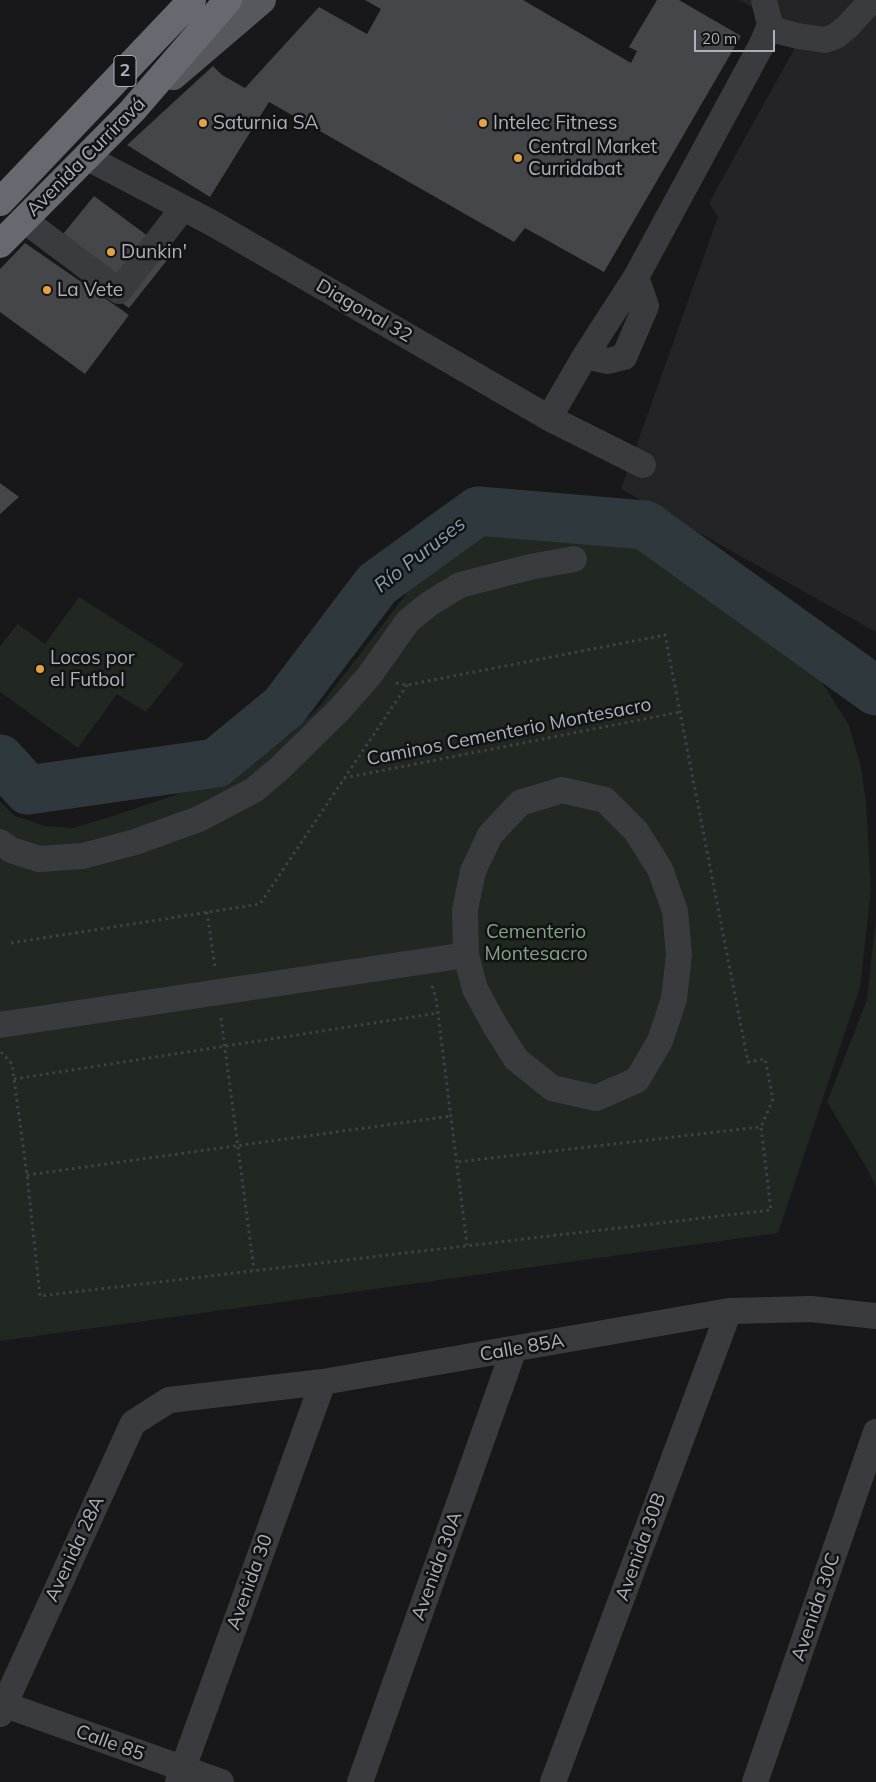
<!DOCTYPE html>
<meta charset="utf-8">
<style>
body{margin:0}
#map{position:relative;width:876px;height:1782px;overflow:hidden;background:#18181a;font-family:Mulish,sans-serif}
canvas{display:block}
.scale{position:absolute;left:694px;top:30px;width:81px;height:22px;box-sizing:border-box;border:2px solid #abb1b9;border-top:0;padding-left:6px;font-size:15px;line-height:18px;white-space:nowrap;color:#abb1b9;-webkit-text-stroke:4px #131315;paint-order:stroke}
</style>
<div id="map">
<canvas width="876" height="1782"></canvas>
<div class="scale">20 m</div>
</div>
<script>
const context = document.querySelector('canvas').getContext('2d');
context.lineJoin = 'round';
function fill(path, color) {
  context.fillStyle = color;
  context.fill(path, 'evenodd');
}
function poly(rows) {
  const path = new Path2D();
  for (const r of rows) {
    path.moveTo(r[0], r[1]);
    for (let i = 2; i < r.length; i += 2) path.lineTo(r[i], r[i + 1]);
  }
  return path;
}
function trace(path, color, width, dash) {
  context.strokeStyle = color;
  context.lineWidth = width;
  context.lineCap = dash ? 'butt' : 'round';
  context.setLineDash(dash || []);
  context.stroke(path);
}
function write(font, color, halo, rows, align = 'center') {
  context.font = font + ' Mulish,sans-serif';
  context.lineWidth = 5;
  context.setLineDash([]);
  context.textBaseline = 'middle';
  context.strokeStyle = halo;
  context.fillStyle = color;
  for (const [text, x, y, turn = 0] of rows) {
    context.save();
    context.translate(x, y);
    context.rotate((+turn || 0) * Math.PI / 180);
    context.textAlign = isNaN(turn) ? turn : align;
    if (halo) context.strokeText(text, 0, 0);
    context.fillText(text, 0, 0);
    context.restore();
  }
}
fill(poly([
 [739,0,876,0,876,632,621,489,718,217,709,203,802,35]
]), '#242427');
fill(poly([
 [513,527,564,528,633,543,731,604,775,640,821,681,849,725,861,767,866,802,871,890,860,987,778,1233,0,1341,0,802,15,816,45,826,73,828,107,818,190,790,225,774,259,756,290,735,320,706,424,571,466,539],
 [79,597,184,664,146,712,117,694,78,748,0,692,0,646,18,624,45,644],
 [876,918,876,1187,869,1172,827,1102,867,1000]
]), '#202821');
trace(poly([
 [0,759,28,790,216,763,284,707,377,584,478,511,645,525,876,691]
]), '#2f383d', 49);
fill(poly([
 [365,0,523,0,631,63,637,51,629,47,657,0,679,0,741,36,604,272,525,228,514,242,269,102,210,197,127,145,213,66,222,75,245,88,319,7,367,34,381,9],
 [94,196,172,254,129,308,50,250],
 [25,243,129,315,85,374,0,312,0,269],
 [0,483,19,497,0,514]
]), '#45464a');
trace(poly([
 [396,683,407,685,665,635,748,1062,765,1059,773,1099,761,1127],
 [344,778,680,712],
 [207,912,215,967],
 [11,943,260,904,407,685],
 [432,986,436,998,467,1245],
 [221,1018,254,1270],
 [1,1052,12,1064,27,1175,40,1296,771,1210,761,1127,457,1162],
 [14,1079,438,1013],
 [27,1175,451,1116]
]), '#3f4246', 3, [2.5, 4]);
trace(poly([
 [770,25,778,31,798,36,825,40,836,36,848,26,872,0],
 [86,157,212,223,549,418,643,465],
 [24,220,119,291,183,208],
 [585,356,608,361,624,357,646,306,636,277],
 [549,418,585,356,636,277,761,46,770,25,764,0],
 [562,790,605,800,636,831,660,869,675,911,679,955,674,999,660,1041,637,1080,596,1098,552,1088,516,1059,494,1024,475,989,466,955,465,910,473,871,490,835,520,803,562,790],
 [0,842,11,850,39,859,83,856,135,842,199,819,254,790,280,768,340,709,369,676,408,621,429,604,460,585,530,567,574,559],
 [0,1025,466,955],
 [0,1703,221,1782],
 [0,1714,133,1423,169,1400,323,1382,729,1311,811,1309,876,1316],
 [178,1782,323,1382],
 [360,1782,514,1349],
 [553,1782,729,1311],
 [755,1782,876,1432]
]), '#393b3f', 26);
trace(poly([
 [173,76,262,0]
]), '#56585e', 28);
trace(poly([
 [0,202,192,0],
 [0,244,132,111,228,0]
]), '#66696f', 28);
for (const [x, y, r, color] of [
 [203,123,5,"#e5a245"],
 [483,123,5,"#e5a245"],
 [518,158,5,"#e5a245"],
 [111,252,5,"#e5a245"],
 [47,290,5,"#e5a245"],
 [40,669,5,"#e5a245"]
]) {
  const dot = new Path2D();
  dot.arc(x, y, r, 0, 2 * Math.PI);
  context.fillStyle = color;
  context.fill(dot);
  trace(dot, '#131315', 2);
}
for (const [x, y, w] of [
 [125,71,22]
]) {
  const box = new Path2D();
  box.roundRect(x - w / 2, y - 15.5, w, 31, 4);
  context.fillStyle = '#131315';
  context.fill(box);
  trace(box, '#abb1b9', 1);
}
write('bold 18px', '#abb1b9', null, [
 ["2",125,71]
]);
write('19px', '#abb1b9', '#131315', [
 ["Saturnia SA",213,123],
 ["Intelec Fitness",493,123],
 ["Central Market",528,147],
 ["Curridabat",528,169],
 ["Dunkin'",121,252],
 ["La Vete",57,290],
 ["Locos por",50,658],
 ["el Futbol",50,680]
], 'left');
write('19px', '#abb1b9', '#131315', [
 ["Avenida Curriravá",86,157,-45],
 ["Diagonal 32",364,311,30],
 ["Caminos Cementerio Montesacro",509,732,-11],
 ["Calle 85A",522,1348,-10],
 ["Avenida 30B",641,1547,-70],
 ["Avenida 28A",75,1549,-65],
 ["Avenida 30A",437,1566,-70],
 ["Avenida 30",250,1582,-70],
 ["Avenida 30C",816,1607,-71],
 ["Calle 85",110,1743,20]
]);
write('19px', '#85a284', '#131315', [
 ["Cementerio",536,932],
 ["Montesacro",536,954]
]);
write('italic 20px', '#85a0b1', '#131315', [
 ["Río Puruses",420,555,-38]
]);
</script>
